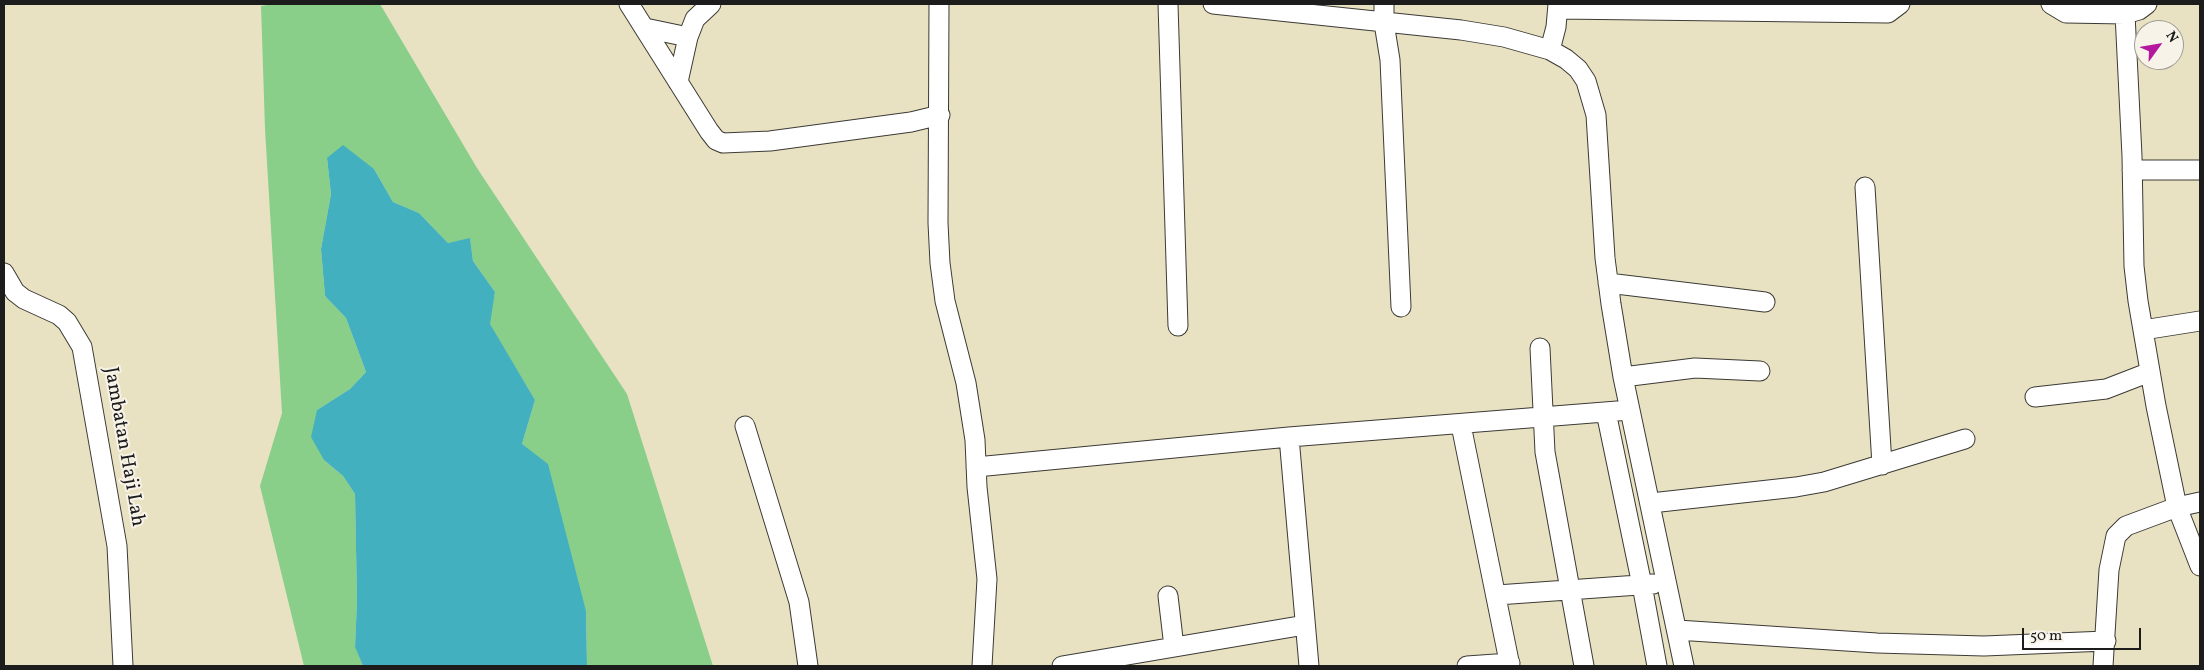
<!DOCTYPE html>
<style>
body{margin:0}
#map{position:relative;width:2204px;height:670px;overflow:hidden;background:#e9e2c2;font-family:Vollkorn,serif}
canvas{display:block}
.frame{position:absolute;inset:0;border:5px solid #1c1c1c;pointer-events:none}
.north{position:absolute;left:2134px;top:20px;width:50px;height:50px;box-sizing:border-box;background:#f7f3e8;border:1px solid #9f9d96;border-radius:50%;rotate:58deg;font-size:14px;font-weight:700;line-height:20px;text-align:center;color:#1c1c1c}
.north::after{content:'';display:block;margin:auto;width:18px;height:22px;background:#b5179e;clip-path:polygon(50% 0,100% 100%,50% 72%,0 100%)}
.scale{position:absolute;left:2022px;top:628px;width:119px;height:22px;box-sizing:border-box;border:2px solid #1c1c1c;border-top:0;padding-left:6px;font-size:15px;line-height:18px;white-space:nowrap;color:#1c1c1c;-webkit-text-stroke:4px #f7f3e8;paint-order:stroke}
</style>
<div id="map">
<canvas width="2204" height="670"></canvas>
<div class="frame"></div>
<div class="north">N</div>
<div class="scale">50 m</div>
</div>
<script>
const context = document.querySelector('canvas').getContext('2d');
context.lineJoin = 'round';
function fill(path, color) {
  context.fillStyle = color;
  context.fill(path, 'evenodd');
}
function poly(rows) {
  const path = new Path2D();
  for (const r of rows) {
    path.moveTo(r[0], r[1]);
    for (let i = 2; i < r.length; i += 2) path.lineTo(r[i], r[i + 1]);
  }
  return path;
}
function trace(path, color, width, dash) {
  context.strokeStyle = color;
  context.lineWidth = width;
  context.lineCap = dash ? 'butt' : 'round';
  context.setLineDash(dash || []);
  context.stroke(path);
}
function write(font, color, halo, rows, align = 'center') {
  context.font = font + ' Vollkorn,serif';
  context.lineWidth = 4;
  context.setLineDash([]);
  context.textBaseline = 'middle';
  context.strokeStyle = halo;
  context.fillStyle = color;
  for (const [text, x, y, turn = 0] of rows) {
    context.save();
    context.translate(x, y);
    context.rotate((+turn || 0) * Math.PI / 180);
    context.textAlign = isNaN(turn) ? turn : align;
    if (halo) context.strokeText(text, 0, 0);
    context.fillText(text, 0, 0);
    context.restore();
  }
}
fill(poly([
 [273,4,380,4,477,168,627,394,713,666,587,666,586,611,522,444,535,400,489,324,495,292,473,261,470,239,448,243,419,213,393,202,374,169,327,158,331,194,321,249,325,296,346,318,366,372,350,389,317,410,324,460,343,476,355,494,357,601,355,646,363,666,304,666,260,486,282,413,265,129,261,6]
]), '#89cf8a');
fill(poly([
 [343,145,374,169,393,202,419,213,448,243,470,238,473,261,495,292,490,324,535,400,522,444,548,464,586,611,587,666,363,666,355,647,357,601,355,494,343,476,324,460,311,437,317,410,350,389,366,372,346,318,325,296,321,249,331,194,327,158]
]), '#42b0bf');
const minor = poly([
 [629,4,709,131,716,140,723,143,770,141,911,122,940,115],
 [939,4,938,223,940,263,945,301,966,383,975,440,977,487,987,579,982,666],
 [1168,4,1178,326],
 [1213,4,1461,30,1504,37,1550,50,1566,59,1578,69,1586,81,1596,115,1605,258,1611,304,1623,377,1684,666],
 [1384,4,1384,23,1390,60,1401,307],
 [2051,4,2066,13,2125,14,2139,10,2147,4],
 [1558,9,1888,13,1900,4],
 [2125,14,2132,156,2134,266,2138,301,2156,406,2177,507,2200,566],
 [645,28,688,37],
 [1550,50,1556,27,1558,4],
 [678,82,688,37,695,19,711,4],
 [2132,170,2200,170],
 [1865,187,1882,465],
 [4,273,15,292,24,299,59,315,67,322,82,347,117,546,123,666],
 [1608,283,1765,302],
 [2143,330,2200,321],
 [1540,348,1545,452,1584,666],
 [1623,377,1695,368,1760,371],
 [2035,397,2106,389,2150,372],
 [1606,412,1642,585,1657,666],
 [1461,425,1510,666],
 [745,426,799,602,808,666],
 [1289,437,1309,666],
 [976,467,1289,437,1630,410],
 [1651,503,1796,487,1824,482,1965,439],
 [1497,595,1653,584],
 [1168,596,1174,647],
 [1677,630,1877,643,1984,646,2106,641],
 [1062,666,1305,625],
 [1467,666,1510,663],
 [2103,666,2109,570,2116,536,2126,526,2177,507,2200,502]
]);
trace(minor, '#3b3a35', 21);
trace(minor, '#fff', 19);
write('20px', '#1c1c1c', '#f7f3e8', [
 ["Jambatan Haji Lah",123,447,80]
]);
</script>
